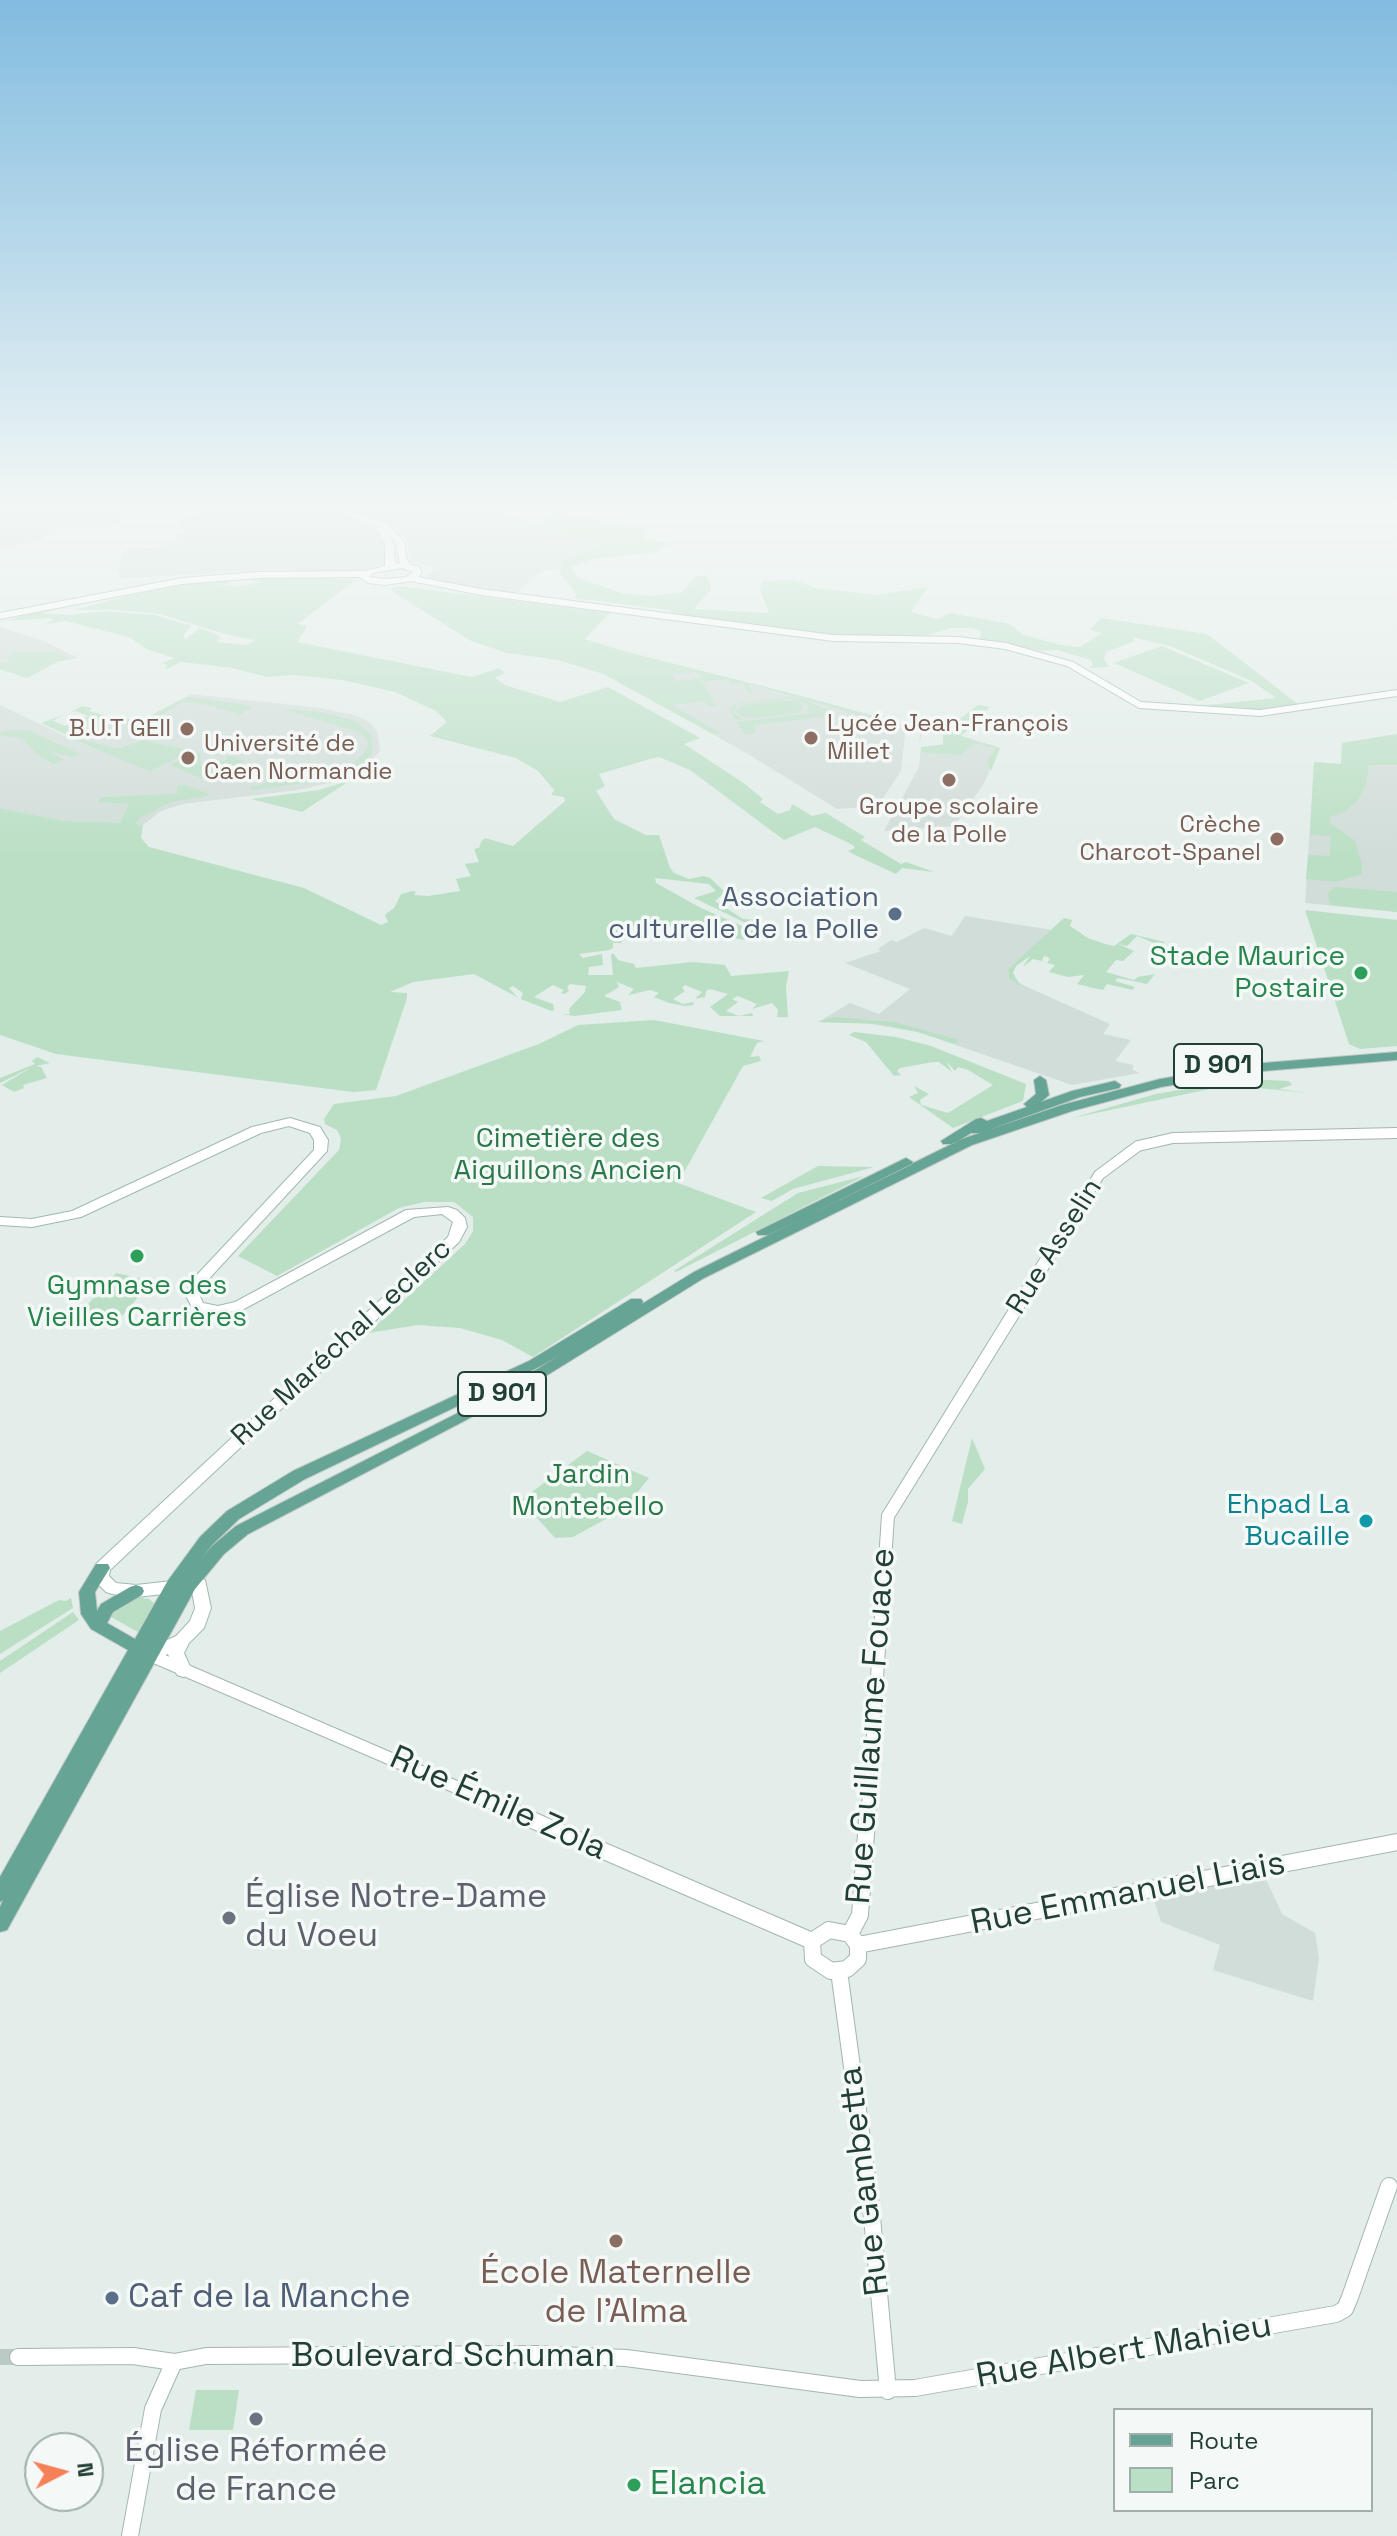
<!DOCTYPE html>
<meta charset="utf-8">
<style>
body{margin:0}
#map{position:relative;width:1397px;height:2536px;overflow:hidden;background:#e3ede9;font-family:"Space Grotesk",sans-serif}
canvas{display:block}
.legend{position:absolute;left:1113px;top:2408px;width:260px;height:104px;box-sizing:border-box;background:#f4f9f7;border:2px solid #a0afaa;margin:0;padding:10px 14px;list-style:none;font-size:24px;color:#223f37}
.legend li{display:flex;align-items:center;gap:16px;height:40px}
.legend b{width:40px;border:2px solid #a0afaa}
.north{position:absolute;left:24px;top:2432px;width:80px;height:80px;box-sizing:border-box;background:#f4f9f7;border:2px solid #a0afaa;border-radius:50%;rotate:84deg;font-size:22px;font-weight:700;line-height:32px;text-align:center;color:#223f37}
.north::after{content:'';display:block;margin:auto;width:28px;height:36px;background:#f68058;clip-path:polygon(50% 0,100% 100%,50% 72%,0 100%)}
</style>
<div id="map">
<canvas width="1397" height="2536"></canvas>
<ul class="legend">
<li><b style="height:10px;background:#66a495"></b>Route</li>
<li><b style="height:22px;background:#bbdfc5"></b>Parc</li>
</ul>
<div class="north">N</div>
</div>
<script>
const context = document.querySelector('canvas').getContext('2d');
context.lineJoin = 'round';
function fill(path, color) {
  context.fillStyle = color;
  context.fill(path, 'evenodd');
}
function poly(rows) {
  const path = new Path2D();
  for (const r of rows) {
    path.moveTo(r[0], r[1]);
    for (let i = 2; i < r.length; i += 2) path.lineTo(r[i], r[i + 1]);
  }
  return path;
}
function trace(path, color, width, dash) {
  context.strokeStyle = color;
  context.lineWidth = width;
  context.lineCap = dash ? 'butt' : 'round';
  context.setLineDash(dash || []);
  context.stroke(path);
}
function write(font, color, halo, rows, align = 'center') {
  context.font = font + ' "Space Grotesk",sans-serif';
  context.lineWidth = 7;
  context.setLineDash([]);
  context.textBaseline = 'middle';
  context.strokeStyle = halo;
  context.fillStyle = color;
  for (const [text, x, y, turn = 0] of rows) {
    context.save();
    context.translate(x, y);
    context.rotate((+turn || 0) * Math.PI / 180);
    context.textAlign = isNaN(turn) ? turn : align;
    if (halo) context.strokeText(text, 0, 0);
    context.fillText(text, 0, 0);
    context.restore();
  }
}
fill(poly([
 [0,502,209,502,183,509,137,510,125,515,117,525,48,530,44,540,0,549],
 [231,502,305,502,356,519,379,533,384,544,386,564,353,573,271,569,118,579,121,572,117,572,125,549,164,547,166,542,179,538,174,535,187,531,177,526,180,519],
 [331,502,451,502,459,504,450,512,602,542,593,550,561,560,560,568,539,573,516,594,487,590,427,579,424,576,435,570,430,566,411,562,407,541,399,529],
 [0,627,44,641,78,658,57,662,27,678,0,669],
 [678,665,906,725,901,771,878,806,837,809,748,754,634,690],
 [191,694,320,708,354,715,368,721,377,731,380,751,364,768,338,781,298,790,183,804,161,811,143,825,65,821,0,808,0,705,67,737,102,716,138,724],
 [1397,734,1397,912,1305,903,1314,762,1341,764,1342,743],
 [961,736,1000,748,983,785,954,826,884,831,919,767,921,747,951,743],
 [965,916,1052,930,1008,969,1009,979,1110,1024,1103,1034,1131,1040,1115,1061,1133,1065,1133,1070,1140,1073,1072,1085,918,1032,865,1023,818,1022,850,1003,879,1014,910,989,845,963,881,951,878,949,891,940,897,942,924,928,952,936],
 [1264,1875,1282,1914,1315,1933,1319,1957,1313,2001,1213,1970,1220,1945,1161,1922,1153,1897]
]), '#d1ddd8');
fill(poly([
 [459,504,537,522,558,511,647,530,642,538,670,542,659,552,592,559,571,567,576,577,621,593,649,596,681,593,695,577,707,575,711,589,694,609,769,613,760,590,762,581,792,580,817,588,877,595,928,587,911,612,938,619,950,613,1010,624,1023,635,1061,645,1080,647,1102,633,1090,630,1101,618,1207,634,1298,704,1255,710,1198,706,1276,698,1252,681,1170,646,1132,637,1135,641,1106,652,1104,659,1109,667,1089,668,1093,665,1091,660,1057,650,1043,651,979,639,982,631,971,628,951,628,921,637,849,637,673,615,670,610,574,598,577,594,560,574,561,560,593,550,601,542,449,512],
 [301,577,355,580,298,624,307,626,297,642,472,677,499,668,505,673,495,678,505,685,560,702,608,687,700,738,684,744,745,784,763,799,760,802,778,814,790,810,792,804,812,816,826,813,865,837,861,840,901,864,906,862,934,872,902,868,896,874,857,856,848,851,855,848,853,845,815,827,784,840,690,770,659,757,650,759,599,774,605,786,596,791,614,819,646,835,659,835,670,868,674,873,689,879,704,876,710,878,725,892,715,901,743,919,760,920,766,925,750,925,694,898,716,891,709,884,655,878,656,883,699,907,755,932,746,940,719,936,718,933,690,935,686,926,617,926,622,943,613,943,613,948,609,950,579,954,583,958,602,954,603,965,589,967,588,975,613,975,611,954,614,954,618,960,634,964,636,968,693,962,725,965,731,976,789,971,786,987,788,1017,777,1017,778,1010,772,1003,752,1009,757,1004,738,996,732,999,738,1002,726,1011,739,1016,752,1013,753,1016,720,1016,710,1007,728,994,710,989,706,991,705,997,695,999,702,992,685,985,682,988,685,991,673,999,683,1004,694,1002,693,1005,685,1006,669,1003,654,997,659,993,650,990,628,995,634,989,617,982,619,987,604,996,620,1002,622,1010,575,1016,562,1014,570,1014,569,1009,585,992,586,986,570,984,567,987,569,991,564,994,561,993,564,990,553,985,534,997,553,1004,554,1010,551,1011,521,999,523,993,513,986,509,988,517,997,474,974,413,982,390,992,407,993,407,998,376,1090,353,1092,56,1054,0,1035,0,808,65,821,120,823,129,804,97,802,102,797,174,794,178,793,177,786,186,785,211,795,171,802,140,818,135,824,143,825,141,838,149,847,304,888,381,925,388,922,385,915,394,908,401,894,413,891,416,892,414,895,428,896,460,891,456,879,471,876,465,864,479,862,474,849,479,848,481,842,485,838,513,846,565,801,564,797,551,795,554,790,538,771,516,758,430,736,447,722,436,711,395,692,342,680,294,675,267,677,232,668,181,662,167,669,164,668,168,665,162,663,175,658,148,650,129,637,65,621,43,625,53,620,51,618,8,621,23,615,127,593,41,613,68,615,105,611,156,615,191,626,183,636,186,639,200,628,218,635,220,638,217,642,248,645,254,640,224,634,160,614,118,610,73,610,172,585,237,579,223,585,238,587,261,582,243,579],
 [398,586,610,613,585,639,627,652,798,695,896,722,892,724,750,684,748,687,753,693,750,694,742,683,732,684,728,679,705,682,696,672,672,674,676,681,700,678,715,702,701,697,718,705,709,706,705,701,671,705,721,733,713,734,603,674,558,660,507,653,471,641,393,592,391,589],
 [1162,646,1249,683,1200,701,1114,663],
 [13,652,56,652,71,659,57,662,27,678,0,669,0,663,11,663,7,659],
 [186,697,249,705,251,709,236,716,238,713,193,702,183,702,139,728,139,726,105,717,72,733,75,734,72,737,118,749,144,740,191,751,150,771,94,748,41,723,63,715,53,721,66,726,88,716,76,711,71,712,82,706,92,708,89,711,119,719,144,719],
 [789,697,804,700,831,711,823,716,838,715,754,725,756,733,746,735,737,722,828,711,805,712,809,707,807,704,788,698,737,705,732,712,743,719,736,720,730,711,732,706,741,703],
 [784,700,799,702,804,708,796,713,754,718,741,716,735,711,743,705],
 [978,705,990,707,961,736,1000,748,991,771,988,760,997,748,974,743,960,755,921,752,921,747,943,745,943,735,922,732,919,744,921,728,936,731,942,726,948,728],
 [282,709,320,712,355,721,371,734,372,754,357,767,327,780,251,790,249,787,262,785,279,774,281,767,295,767,284,772,299,769,298,767,321,772,308,772,307,775,300,770,286,773,280,778,288,783,327,777,358,760,367,750,368,741,360,732],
 [11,730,28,730,80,754,72,757,51,751,63,760,53,764,37,754,22,738,0,735,0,732],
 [1397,734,1397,765,1369,765,1366,785,1358,800,1343,813,1331,816,1330,823,1355,841,1362,864,1362,874,1335,882,1306,879,1308,855,1330,856,1331,836,1310,835,1314,762,1341,764,1342,743],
 [194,752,200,753,201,762,208,764,224,761,229,756,245,761,238,766,230,764,203,779,170,765],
 [351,780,302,812,251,799,319,790],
 [1335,887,1397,892,1397,912,1330,905,1328,893],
 [1305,910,1397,920,1397,1046,1360,1049,1349,1044],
 [1064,918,1072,920,1070,926,1088,938,1105,944,1114,946,1131,934,1165,942,1161,946,1137,936,1127,946,1118,944,1134,951,1123,961,1116,960,1106,972,1134,980,1138,977,1155,974,1147,984,1118,978,1115,981,1135,987,1132,990,1107,984,1103,990,1093,988,1077,984,1084,975,1068,977,1049,972,1055,965,1047,963,1050,959,1048,957,1044,956,1042,961,1033,959,1023,967,1030,956,1016,966,1013,973,1019,983,1033,991,1009,979,1008,969],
 [834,1017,894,1022,959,1040,955,1044,918,1032,878,1024,818,1022],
 [654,1020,764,1041,757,1043,750,1057,759,1056,761,1061,743,1066,678,1183,756,1212,533,1357,502,1340,460,1328,418,1325,368,1333,465,1244,473,1231,473,1217,454,1202,424,1202,399,1208,277,1276,238,1256,339,1150,341,1139,337,1130,325,1124,324,1119,334,1104,396,1096,539,1044,578,1025],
 [854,1032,896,1037,931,1046,1026,1084,1023,1101,953,1128,909,1097,918,1093,914,1086,929,1094,920,1100,921,1105,948,1113,993,1085,968,1070,958,1067,955,1071,946,1061,952,1072,939,1062,933,1062,900,1068,897,1071,901,1075,894,1076,866,1042,849,1035],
 [37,1057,50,1063,36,1066,41,1067,47,1078,23,1085,24,1088,14,1092,2,1085,32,1067,0,1083,0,1078,35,1064,32,1061],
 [1245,1079,1289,1081,1292,1085,1279,1089,1308,1093,1229,1085,1072,1118,1156,1094],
 [818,1166,874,1167,793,1189,772,1201,761,1198],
 [864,1176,676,1272,674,1271,798,1193],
 [116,1273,152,1281,117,1322,80,1313],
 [972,1438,985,1469,968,1489,968,1502,962,1524,952,1521],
 [587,1451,649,1478,624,1509,573,1537,555,1538,521,1500],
 [136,1597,149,1599,155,1604,138,1632,111,1617,116,1607],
 [71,1598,73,1608,0,1654,0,1631,59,1600,66,1601],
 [73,1612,79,1620,0,1673,0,1661],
 [196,2390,239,2390,233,2430,189,2430]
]), '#bbdfc5');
trace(poly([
 [0,2357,18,2357]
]), '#bccac5', 16, [16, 8]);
const tertiaryFar2 = poly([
 [1051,1253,1099,1175,1138,1146,1173,1138,1397,1133]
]);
const tertiaryFar1 = poly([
 [150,1655,507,1809],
 [868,1809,888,1516,1052,1251]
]);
const tertiary = poly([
 [502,1807,812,1941],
 [829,1930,850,1934,858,1945,858,1959,847,1969,831,1971,813,1959,812,1941,829,1930],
 [850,1934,860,1915,868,1807],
 [858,1945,1397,1842],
 [839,1971,871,2206,888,2391],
 [18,2357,133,2356,174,2362,206,2356,537,2354,626,2358,860,2389,915,2388,1336,2314,1345,2309,1350,2297,1389,2186],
 [130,2536,153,2409,174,2362]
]);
const secondary = poly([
 [313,502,325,502,388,524,404,542,407,560,411,565,418,566,422,573,418,577,481,589,833,635,959,637,1006,643,1073,662,1141,702,1260,710,1397,690,1397,696,1260,716,1139,708,1067,666,1005,649,959,643,833,641,481,595,411,581,385,585,368,583,360,577,257,578,182,584,0,619,0,613,182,578,257,572,365,571,385,566,385,542,376,529,379,527,313,502],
 [387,533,396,543,400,563,395,564,393,542,387,533],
 [402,568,413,572,406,577,385,579,369,577,373,573,402,568],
 [290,1118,320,1127,328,1140,327,1151,205,1283,199,1294,203,1303,218,1306,235,1302,406,1210,448,1207,457,1210,465,1218,467,1227,459,1242,110,1570,109,1576,116,1583,136,1585,199,1578,205,1580,211,1608,204,1628,189,1643,184,1653,192,1671,189,1675,183,1677,177,1675,168,1654,150,1661,144,1659,142,1655,144,1651,176,1636,190,1621,195,1608,192,1591,136,1597,112,1594,106,1592,92,1578,96,1564,448,1237,453,1222,442,1214,414,1217,244,1309,218,1314,193,1309,185,1294,194,1278,314,1150,314,1140,310,1133,289,1126,261,1133,81,1217,32,1227,0,1225,0,1217,32,1219,72,1211,252,1127,290,1118]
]);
const primary = poly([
 [1397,1052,1397,1060,1251,1072,1161,1087,1072,1111,972,1145,704,1278,549,1374,466,1420,248,1534,224,1554,195,1589,7,1930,0,1932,0,1907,3,1900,0,1902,0,1877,128,1650,91,1629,81,1614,79,1592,96,1564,108,1564,110,1568,95,1592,97,1611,101,1604,130,1587,136,1585,142,1587,144,1591,142,1595,113,1612,107,1623,135,1639,167,1582,200,1537,227,1511,293,1471,529,1361,631,1299,641,1299,643,1302,642,1304,694,1272,962,1139,1062,1105,1160,1079,1251,1064,1397,1052],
 [558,1356,539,1368,456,1414,236,1526,212,1546,201,1559,212,1545,239,1519,305,1479,539,1367,558,1356],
 [1040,1076,1046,1080,1049,1095,1041,1102,1072,1091,1115,1081,1121,1085,1119,1088,1080,1097,980,1133,971,1133,953,1144,943,1144,941,1141,976,1119,981,1118,987,1121,1027,1107,1024,1104,1036,1094,1034,1080,1040,1076],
 [906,1158,913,1162,911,1165,768,1235,758,1235,756,1232,906,1158]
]);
trace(tertiaryFar2, '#a5b5b0', 12);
trace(tertiaryFar1, '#a5b5b0', 14);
trace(tertiary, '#a5b5b0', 18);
trace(secondary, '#a1b9b1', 2);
trace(primary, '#c1c9c7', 2);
trace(tertiaryFar2, '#fff', 10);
trace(tertiaryFar1, '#fff', 12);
trace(tertiary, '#fff', 16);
fill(secondary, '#fff');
fill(primary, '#66a495');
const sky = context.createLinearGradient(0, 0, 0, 857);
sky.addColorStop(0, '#82bce0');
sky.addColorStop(0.59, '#f2f7f5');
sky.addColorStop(1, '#f2f7f500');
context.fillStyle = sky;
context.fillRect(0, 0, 1397, 857);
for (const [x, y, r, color] of [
 [187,729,8,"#8d6e63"],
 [811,738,8,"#8d6e63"],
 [188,758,8,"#8d6e63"],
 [949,780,8,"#8d6e63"],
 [1277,839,8,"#8d6e63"],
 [895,914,8,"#5c6f8a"],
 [1361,973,8,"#2e9e5b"],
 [137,1256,8,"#2e9e5b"],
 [1366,1521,8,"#0f9aa8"],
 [229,1918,8,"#6b7280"],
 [616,2241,8,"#8d6e63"],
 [112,2298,8,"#5c6f8a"],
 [256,2419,8,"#6b7280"],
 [634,2485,8,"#2e9e5b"]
]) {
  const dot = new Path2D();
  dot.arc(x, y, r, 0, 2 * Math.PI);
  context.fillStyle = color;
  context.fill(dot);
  trace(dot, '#f4f9f7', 3);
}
write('24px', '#785e54', '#f4f9f7', [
 ["Lycée Jean-François",827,724],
 ["Millet",827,752],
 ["B.U.T GEII",171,729,"right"],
 ["Université de",204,744],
 ["Caen Normandie",204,772],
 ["Groupe scolaire",949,807,"center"],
 ["de la Polle",949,835,"center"],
 ["Crèche",1261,825,"right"],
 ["Charcot-Spanel",1261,853,"right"]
], 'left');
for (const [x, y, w] of [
 [1218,1066,88],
 [502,1394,88]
]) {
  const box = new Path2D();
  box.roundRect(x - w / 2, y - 22, w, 44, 6);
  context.fillStyle = '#f4f9f7';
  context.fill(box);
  trace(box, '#223f37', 2);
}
write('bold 26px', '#223f37', null, [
 ["D 901",1218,1066],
 ["D 901",502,1394]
]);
write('28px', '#4e5e75', '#f4f9f7', [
 ["Association",879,898],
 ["culturelle de la Polle",879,930]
], 'right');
write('28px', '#27864d', '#f4f9f7', [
 ["Stade Maurice",1345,957],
 ["Postaire",1345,989],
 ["Gymnase des",137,1286,"center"],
 ["Vieilles Carrières",137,1318,"center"]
], 'right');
write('28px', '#2a7849', '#f4f9f7', [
 ["Cimetière des",568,1139],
 ["Aiguillons Ancien",568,1171],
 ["Jardin",588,1475],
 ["Montebello",588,1507]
]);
write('28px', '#223f37', '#f4f9f7', [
 ["Rue Asselin",1055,1247,-58],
 ["Rue Maréchal Leclerc",342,1343,-43]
]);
write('28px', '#0d838f', '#f4f9f7', [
 ["Ehpad La",1350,1505],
 ["Bucaille",1350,1537]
], 'right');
write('34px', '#223f37', '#f4f9f7', [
 ["Rue Guillaume Fouace",872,1726,-86],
 ["Rue Émile Zola",498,1804,24],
 ["Rue Emmanuel Liais",1128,1894,-11],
 ["Rue Gambetta",865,2181,-97],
 ["Rue Albert Mahieu",1124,2352,-10],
 ["Boulevard Schuman",453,2357]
]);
write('34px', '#5b616d', '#f4f9f7', [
 ["Église Notre-Dame",245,1898],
 ["du Voeu",245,1937],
 ["Église Réformée",256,2452,"center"],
 ["de France",256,2491,"center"]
], 'left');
write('34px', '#785e54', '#f4f9f7', [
 ["École Maternelle",616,2274],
 ["de l'Alma",616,2313]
]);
write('34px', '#4e5e75', '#f4f9f7', [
 ["Caf de la Manche",128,2298]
], 'left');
write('34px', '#27864d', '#f4f9f7', [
 ["Elancia",650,2485]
], 'left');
</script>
